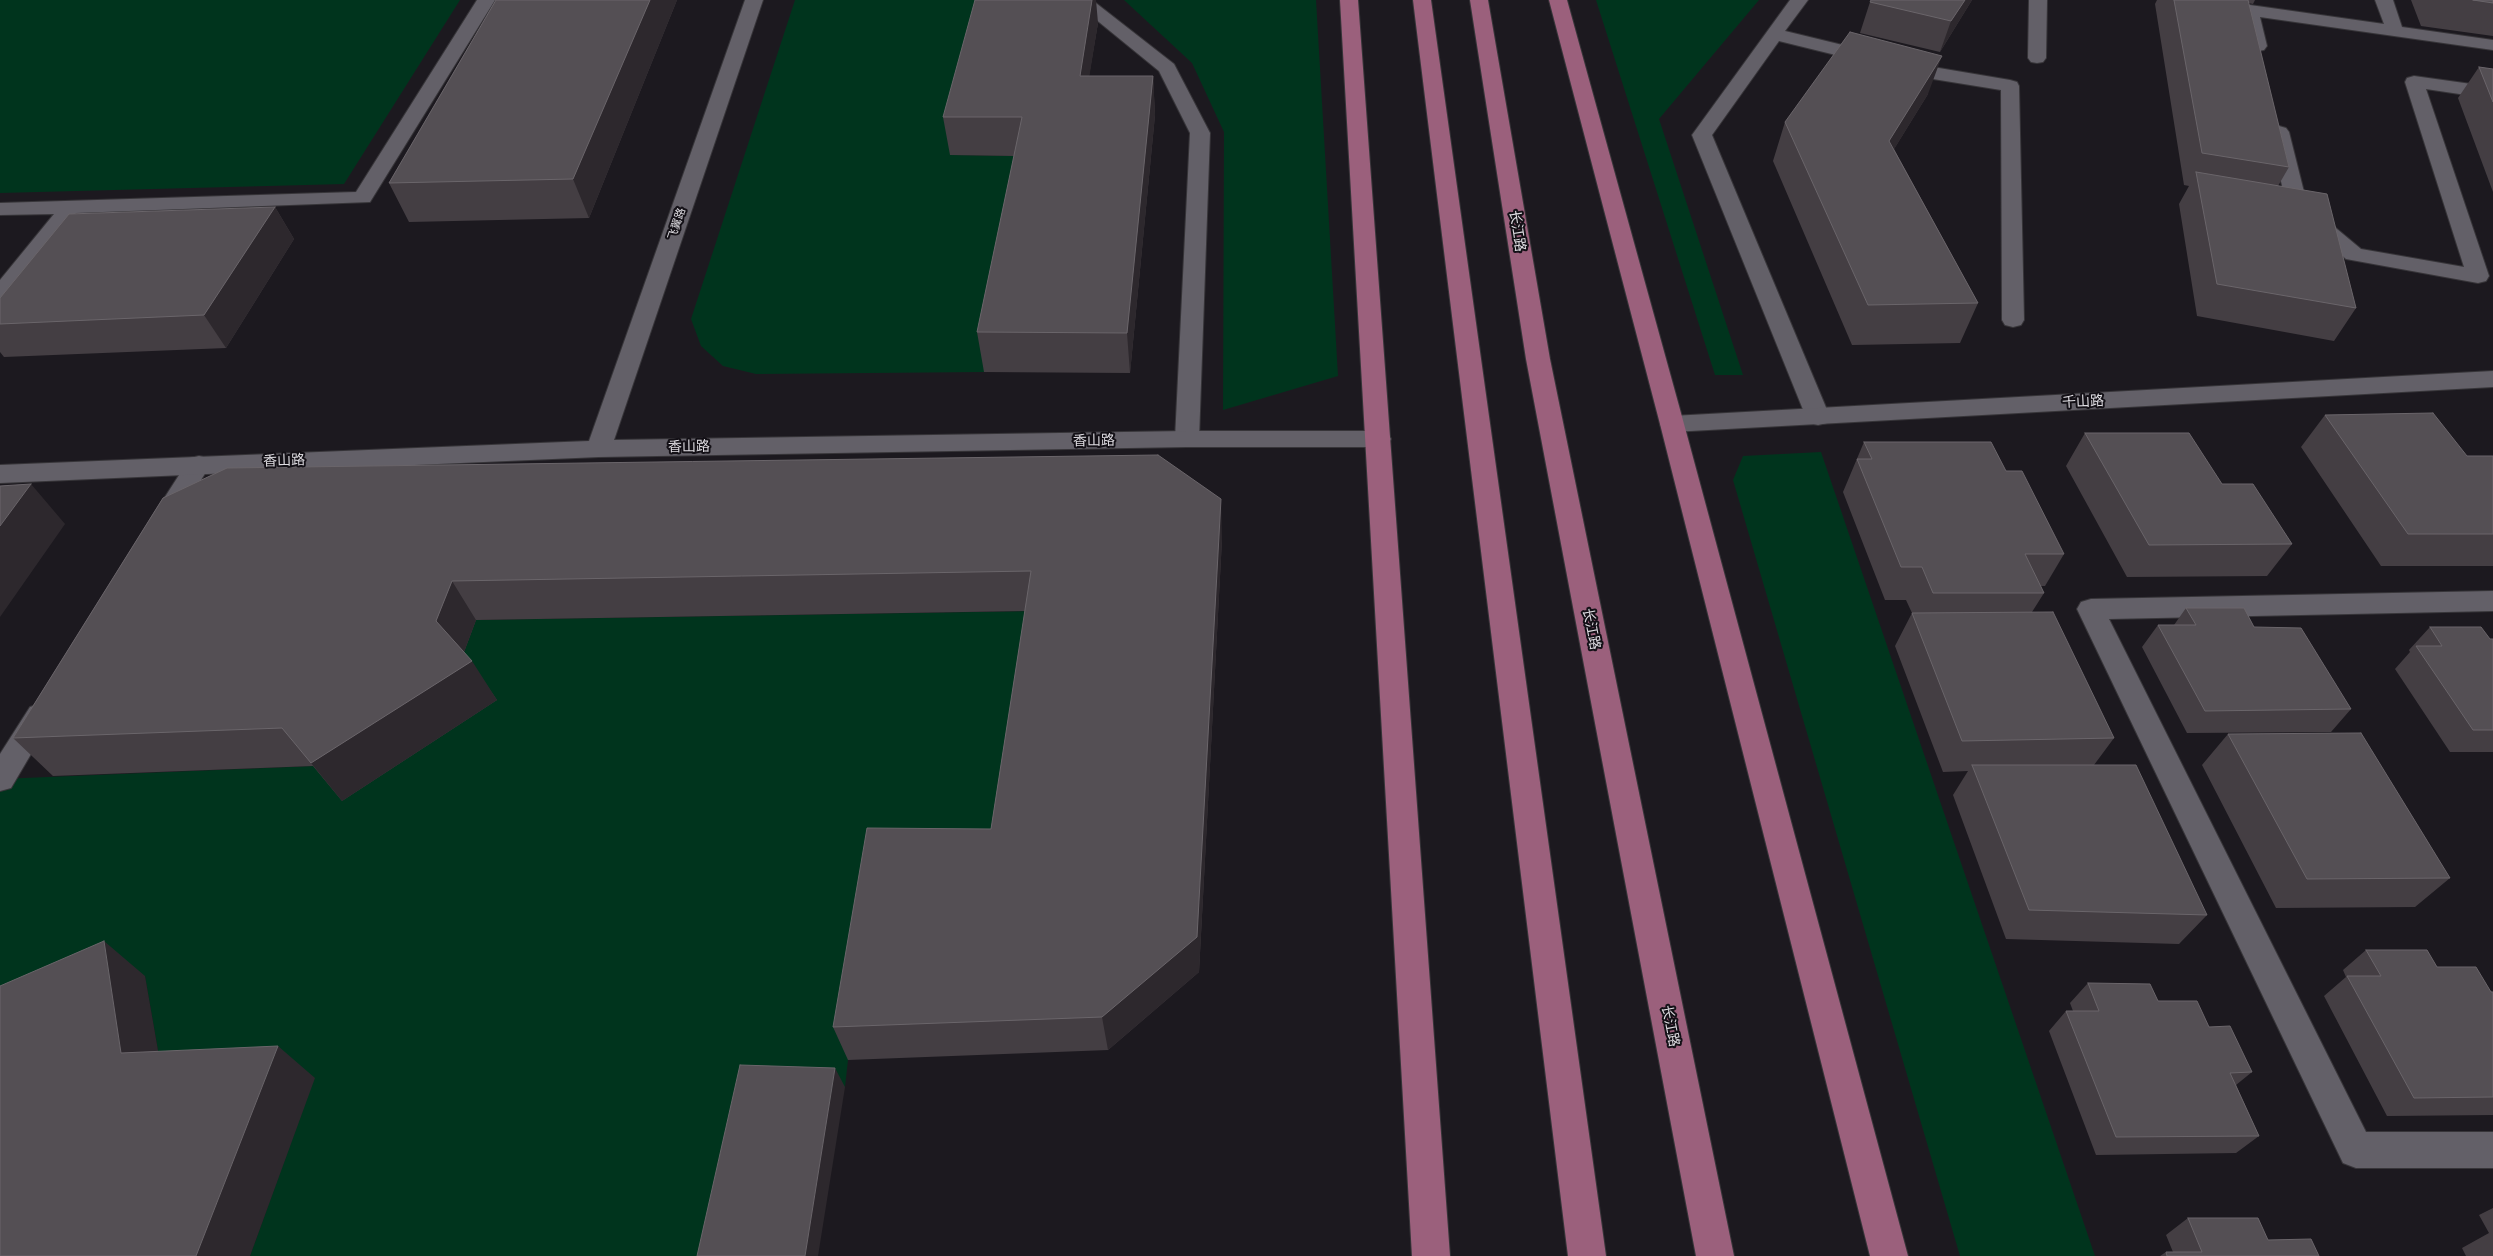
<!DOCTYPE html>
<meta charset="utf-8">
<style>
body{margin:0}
canvas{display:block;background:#1c191f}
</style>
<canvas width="2493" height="1256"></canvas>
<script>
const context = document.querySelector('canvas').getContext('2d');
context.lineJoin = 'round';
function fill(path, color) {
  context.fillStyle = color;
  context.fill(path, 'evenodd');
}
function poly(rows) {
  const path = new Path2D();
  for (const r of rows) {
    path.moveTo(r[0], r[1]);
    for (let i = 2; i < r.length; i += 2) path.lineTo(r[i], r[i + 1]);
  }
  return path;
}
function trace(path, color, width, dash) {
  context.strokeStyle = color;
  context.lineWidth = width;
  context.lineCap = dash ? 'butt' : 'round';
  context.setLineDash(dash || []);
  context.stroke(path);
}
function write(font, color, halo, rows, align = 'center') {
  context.font = font + ' "IBM Plex Serif","Noto Sans SC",serif';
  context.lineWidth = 4;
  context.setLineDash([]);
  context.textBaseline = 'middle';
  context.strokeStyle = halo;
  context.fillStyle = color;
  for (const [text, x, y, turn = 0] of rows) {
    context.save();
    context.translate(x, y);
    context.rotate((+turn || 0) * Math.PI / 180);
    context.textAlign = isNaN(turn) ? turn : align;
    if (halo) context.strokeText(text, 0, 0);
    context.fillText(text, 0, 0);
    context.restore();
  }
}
fill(poly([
 [0,0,460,0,344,184,0,193],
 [795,0,988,0,950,155,1027,156,984,372,756,374,723,366,701,346,691,319],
 [1124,0,1316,0,1338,376,1223,410,1224,132,1192,63],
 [1596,0,1759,0,1659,119,1743,375,1715,375],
 [1821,452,2095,1256,1960,1256,1733,480,1743,456],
 [1038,611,1000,866,848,1060,845,1087,713,1256,250,1256,314,1079,164,1085,145,976,0,1040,0,779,314,766,461,660,476,620]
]), '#00341d');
const lane = poly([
 [2375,0,2393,0,2402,27,2493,40,2493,50,2260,17,2267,46,2264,50,2258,51,2252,50,2249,46,2241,10,2244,6,2250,5,2384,24,2375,0],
 [2414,76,2493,87,2493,99,2426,89,2489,276,2486,281,2478,283,2346,259,2287,206,2269,132,2272,128,2279,126,2286,128,2289,132,2307,204,2361,249,2464,267,2405,82,2407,78,2414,76],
 [199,456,208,458,211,464,172,526,163,529,154,526,150,520,154,514,190,458,199,456],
 [40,704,50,707,54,715,11,788,0,791,0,754,30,707,40,704]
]);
const street = poly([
 [477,0,495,0,370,202,76,213,12,294,0,298,0,280,54,214,0,215,0,203,356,192,477,0],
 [1072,0,1092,0,1174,64,1210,133,1199,439,1196,445,1187,447,1178,445,1175,439,1190,133,1159,71,1072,0],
 [1790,0,1808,0,1785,31,1933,67,2010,80,2017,82,2019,86,2024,320,2021,325,2013,327,2005,325,2002,320,2001,90,1933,79,1779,41,1712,135,1830,417,1827,423,1818,425,1809,423,1806,417,1692,135,1790,0],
 [2029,0,2047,0,2046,58,2043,62,2037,63,2031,62,2028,58,2029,0],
 [2493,591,2493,611,2109,619,2366,1132,2493,1132,2493,1168,2356,1168,2343,1163,2077,609,2081,602,2091,599,2493,591]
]);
const secondary = poly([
 [745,0,763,0,614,440,1187,431,1379,431,1388,433,1391,439,1388,445,1379,447,1187,447,599,457,0,483,0,465,589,441,745,0],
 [2493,371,2493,387,1672,432,1663,430,1660,424,1663,418,1672,416,2493,371]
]);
const primary = poly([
 [1340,0,1358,0,1450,1256,1412,1256,1340,0],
 [1413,0,1431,0,1606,1256,1568,1256,1413,0],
 [1470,0,1488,0,1550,359,1734,1256,1696,1256,1526,359,1470,0],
 [1549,0,1567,0,1684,424,1908,1256,1870,1256,1660,424,1549,0]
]);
trace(lane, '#373539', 2);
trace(street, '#373539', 2);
trace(secondary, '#373539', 2);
trace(primary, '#373539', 2);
fill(lane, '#636068');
fill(street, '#636068');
fill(secondary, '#636068');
fill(primary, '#9b607c');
fill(poly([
 [496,0,677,0,589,218,409,222,389,183],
 [1972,0,1940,52,1860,33,1870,2],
 [2157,0,2255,0,2253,4,2248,3,2289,167,2278,186,2356,308,2334,341,2197,316,2179,204,2189,186,2184,185,2155,4],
 [2411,0,2493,0,2493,36,2421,26],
 [1098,23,1089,76,1153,76,1155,115,1130,373,984,372,977,332,1014,156,950,155,943,117],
 [2479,67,2493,69,2493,192,2458,98],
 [1928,94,1894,149,1978,303,1960,343,1852,345,1773,161,1785,122],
 [275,207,294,239,226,348,4,357,0,352,0,298],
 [2325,415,2467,456,2493,456,2493,566,2381,566,2301,447],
 [2085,433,2222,484,2292,544,2267,576,2127,577,2066,466],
 [1864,442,2006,471,2064,554,2045,586,2041,586,2044,593,2032,612,2114,738,2094,765,2207,915,2179,944,2006,939,1953,795,1968,771,1943,772,1895,646,1912,613,1906,600,1885,600,1843,492],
 [163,498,1222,539,1199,972,1108,1050,848,1060,833,1027,991,829,1025,611,476,620,464,652,497,700,342,801,313,766,53,776,13,738],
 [2186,608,2254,627,2351,709,2331,732,2187,733,2142,647,2158,625,2174,625],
 [2430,627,2490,639,2493,639,2493,752,2450,752,2395,669,2410,652,2409,650],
 [2228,734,2450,878,2415,907,2276,908,2202,765],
 [2366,950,2493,992,2493,1115,2387,1116,2324,996,2346,977,2343,970],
 [2088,983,2158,1001,2209,1027,2252,1072,2236,1085,2259,1136,2236,1153,2096,1155,2049,1031,2066,1011,2073,1011,2070,1003],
 [2493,1208,2493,1256,2466,1256,2462,1248,2489,1233,2479,1215],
 [2188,1218,2268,1240,2319,1256,2160,1256,2166,1252,2173,1252,2166,1235]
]), '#443e43');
fill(poly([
 [650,0,677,0,589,218,573,179],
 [1092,0,1096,0,1098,23,1083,115,1080,76],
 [1965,0,1972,0,1940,52,1951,21],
 [1942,56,1928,94,1875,180,1889,141],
 [1153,76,1155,115,1130,373,1127,333],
 [275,207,294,239,226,348,204,315],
 [31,484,65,524,0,617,0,526],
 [1221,499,1222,539,1199,972,1108,1050,1102,1017],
 [452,581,476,620,461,660,436,621],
 [472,661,497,700,342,801,311,763],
 [104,941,145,976,164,1085,121,1053],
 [278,1046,315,1078,250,1256,196,1256],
 [835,1068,845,1087,818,1256,805,1256]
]), '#2d282d');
const building = poly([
 [496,0,650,0,573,179,389,183,496,0],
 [975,0,1092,0,1080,76,1153,76,1127,333,977,332,1022,117,943,117,975,0],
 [1871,0,1965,0,1951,21,1870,2,1871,0],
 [2174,0,2248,0,2289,167,2202,153,2174,0],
 [2473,0,2493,0,2493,3,2473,0],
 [1850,32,1942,56,1889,141,1978,303,1868,305,1785,122,1850,32],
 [2479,67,2493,69,2493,102,2479,67],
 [2196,172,2327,194,2356,308,2217,284,2196,172],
 [275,207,204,315,0,324,0,298,69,214,275,207],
 [2433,413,2467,456,2493,456,2493,534,2408,534,2325,415,2433,413],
 [2085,433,2189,433,2222,484,2253,484,2292,544,2149,545,2085,433],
 [1864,442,1991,442,2006,471,2022,471,2064,554,2025,554,2044,593,1933,593,1922,567,1901,567,1857,459,1872,459,1864,442],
 [1158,455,1221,499,1197,937,1102,1017,833,1027,867,828,991,829,1031,571,452,581,436,621,472,661,311,763,282,728,13,738,163,498,227,468,1158,455],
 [31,484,0,526,0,486,31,484],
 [2186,608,2244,608,2254,627,2301,628,2351,709,2205,711,2158,625,2196,625,2186,608],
 [2053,612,2114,738,1962,741,1912,613,2053,612],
 [2430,627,2481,627,2490,639,2493,639,2493,730,2473,730,2416,646,2442,646,2430,627],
 [2361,733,2450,878,2307,879,2228,734,2361,733],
 [1972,765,2136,765,2207,915,2029,910,1972,765],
 [104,941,121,1053,278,1046,196,1256,0,1256,0,986,104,941],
 [2366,950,2427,950,2437,967,2476,967,2491,992,2493,992,2493,1097,2414,1098,2347,976,2381,976,2366,950],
 [2088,983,2150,984,2158,1001,2197,1001,2209,1027,2230,1026,2252,1072,2230,1073,2259,1136,2116,1137,2066,1011,2099,1011,2088,983],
 [740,1065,835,1068,805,1256,697,1256,740,1065],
 [2188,1218,2258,1218,2268,1240,2311,1239,2319,1256,2167,1256,2166,1252,2202,1252,2188,1218]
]);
fill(building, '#544f54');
trace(building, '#6a656a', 1);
write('11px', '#dfdde2', '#131016', [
 ["飞翼路",677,224,-71]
]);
write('14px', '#dfdde2', '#131016', [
 ["长江路",1517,231,81],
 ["千山路",2083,402,-3],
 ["香山路",1094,441,-1],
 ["香山路",689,447,-1],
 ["香山路",284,461,-2],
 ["长江路",1591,629,79],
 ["长江路",1670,1026,79]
]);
</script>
